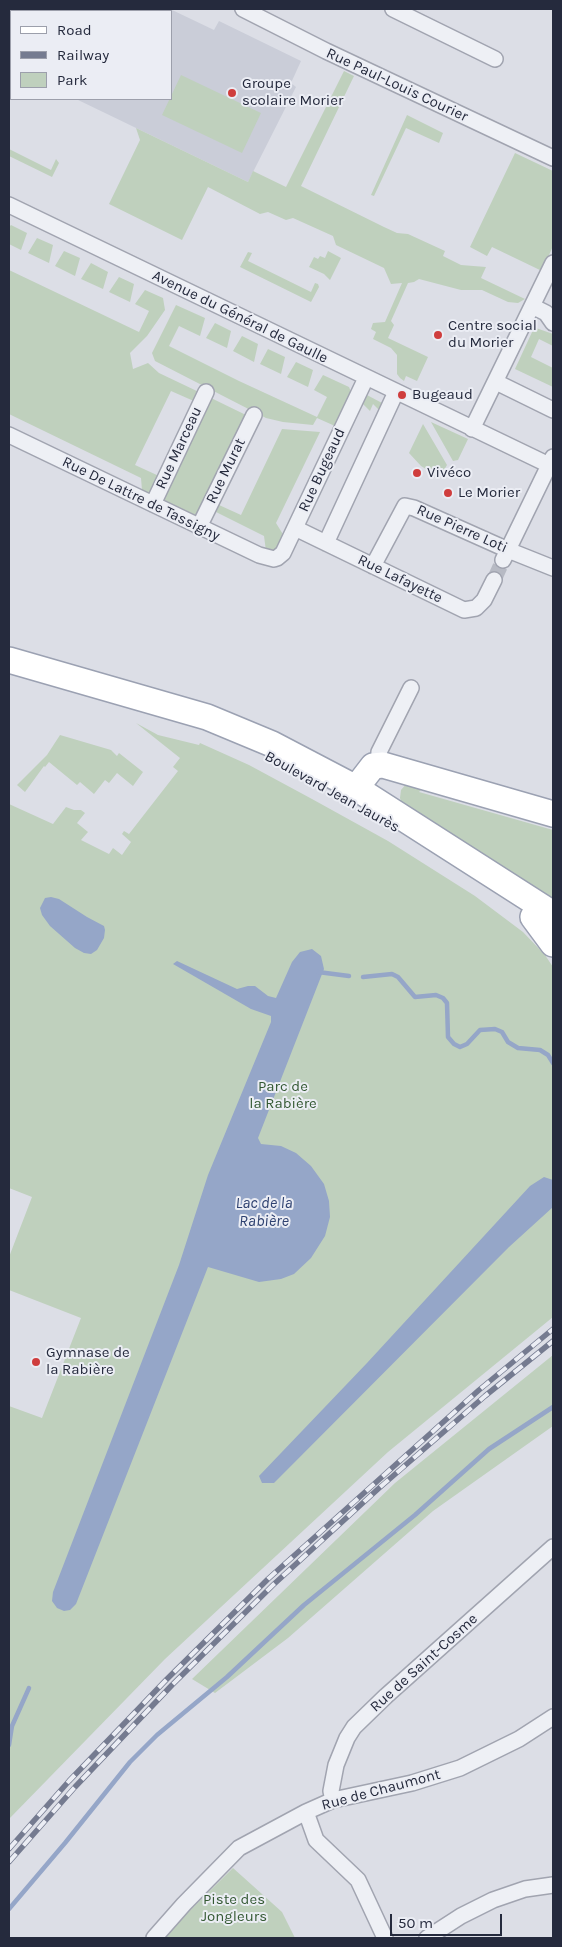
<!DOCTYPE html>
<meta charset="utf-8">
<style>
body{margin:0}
#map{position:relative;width:562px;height:1947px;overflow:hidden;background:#dcdee6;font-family:Karla,sans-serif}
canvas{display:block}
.frame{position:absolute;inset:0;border:10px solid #252a3d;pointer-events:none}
.legend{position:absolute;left:10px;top:10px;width:162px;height:90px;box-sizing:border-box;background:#ebedf4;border:1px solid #9c9fab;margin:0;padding:6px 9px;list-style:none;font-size:15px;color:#252a3d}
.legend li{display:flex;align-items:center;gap:10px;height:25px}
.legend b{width:25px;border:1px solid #9c9fab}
.scale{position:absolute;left:390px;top:1914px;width:112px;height:22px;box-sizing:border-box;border:2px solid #252a3d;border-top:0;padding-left:6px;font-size:15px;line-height:18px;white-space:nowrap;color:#252a3d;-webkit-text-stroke:4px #ebedf4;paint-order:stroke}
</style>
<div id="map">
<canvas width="562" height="1947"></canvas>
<div class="frame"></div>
<ul class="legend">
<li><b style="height:6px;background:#fff"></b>Road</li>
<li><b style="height:6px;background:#757b90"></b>Railway</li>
<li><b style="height:14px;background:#bfd0bd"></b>Park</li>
</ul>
<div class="scale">50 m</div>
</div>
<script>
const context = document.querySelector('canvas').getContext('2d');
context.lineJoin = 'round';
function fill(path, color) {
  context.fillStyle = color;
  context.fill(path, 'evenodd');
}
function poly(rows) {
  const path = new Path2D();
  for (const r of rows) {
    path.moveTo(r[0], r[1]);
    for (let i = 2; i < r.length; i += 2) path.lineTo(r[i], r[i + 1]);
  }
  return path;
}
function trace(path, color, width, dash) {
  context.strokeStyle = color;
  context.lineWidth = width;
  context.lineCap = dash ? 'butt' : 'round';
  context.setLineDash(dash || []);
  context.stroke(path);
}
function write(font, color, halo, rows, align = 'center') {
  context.font = font + ' Karla,sans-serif';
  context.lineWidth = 4;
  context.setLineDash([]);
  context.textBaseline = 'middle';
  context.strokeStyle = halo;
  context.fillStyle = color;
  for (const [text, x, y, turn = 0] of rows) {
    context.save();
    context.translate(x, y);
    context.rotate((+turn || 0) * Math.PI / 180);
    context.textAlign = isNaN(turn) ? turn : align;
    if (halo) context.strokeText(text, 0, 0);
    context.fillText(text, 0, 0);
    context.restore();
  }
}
fill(poly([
 [9,9,170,9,214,30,219,21,301,61,291,83,296,87,248,182,76,99,171,99,171,11,11,11,11,67,9,66]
]), '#cacdd8');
fill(poly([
 [344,71,354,76,301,186,384,227,397,233,408,234,445,251,443,256,461,265,486,267,481,278,525,299,518,303,508,302,482,290,461,290,419,279,414,282,408,283,391,321,394,325,388,338,428,357,417,381,406,376,404,381,400,378,397,374,397,355,391,348,373,339,376,332,371,329,373,323,385,322,402,283,391,284,384,268,336,245,333,236,293,218,286,220,268,212,260,214,208,187,182,240,109,204,140,140,136,128,248,182,253,171,286,187],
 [181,75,261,113,242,153,162,115],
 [407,115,443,133,439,143,406,128,374,196,371,195],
 [9,149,51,170,56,159,59,163,52,177,9,156],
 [515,153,553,171,553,246,542,271,492,247,487,256,470,247],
 [11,225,27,233,21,250,9,244,9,227],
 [37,238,53,245,49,263,28,253],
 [64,251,80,258,75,276,55,266],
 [328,251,341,258,330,280,324,274,309,267,314,257,318,259,320,256,325,258],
 [248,252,252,253,248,261,311,292,315,283,318,284,319,287,311,302,240,267],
 [91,263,108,272,103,289,81,279],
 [9,270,139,332,149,311,135,304,145,290,163,298,165,310,147,336,130,353,133,369,148,363,159,373,201,393,196,402,171,391,135,465,159,476,150,494,142,490,141,478,9,414],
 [119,277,134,284,130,302,109,292],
 [176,305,205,318,200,336,179,326,169,346,239,381,317,417,327,397,314,390,323,375,349,387,351,392,335,426,317,418,313,425,283,422,266,418,155,361,152,353],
 [215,323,231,331,227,348,206,338],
 [536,328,553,334,553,346,539,339,531,357,553,368,553,387,515,369,533,330],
 [242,336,258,344,254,362,233,351],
 [268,349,285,357,281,374,260,364],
 [296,362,313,370,308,387,287,377],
 [365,394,384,404,381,412,373,404,370,411,361,402],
 [209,397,248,416,198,519,159,500],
 [431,422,468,439,458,460,453,461],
 [423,424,447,465,444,470,429,471,421,466,409,453],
 [282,429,320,432,276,523,284,536,279,547,273,551,266,551,264,536,216,512,219,505,241,515],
 [136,723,158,735,199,745,200,743,249,765,312,799,388,841,475,896,523,932,545,955,553,967,553,1317,388,1452,165,1659,9,1819,9,1406,42,1418,81,1318,9,1290,9,1257,32,1197,9,1188,9,804,53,824,66,807,74,810,81,810,85,813,77,823,88,832,81,840,109,854,113,848,122,855,131,842,122,834,124,831,129,834,178,771,173,767,180,758],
 [60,735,111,750,117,756,119,753,143,772,133,786,117,773,109,783,105,780,94,794,80,782,77,785,49,762,45,767,44,766,25,792,17,785,47,755],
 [407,783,427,784,419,792,553,830,553,903,402,804,400,798,401,790],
 [553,1355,553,1426,433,1511,288,1638,215,1693,192,1679,395,1483],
 [233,1868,282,1912,295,1938,162,1938]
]), '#bfd0bd');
fill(poly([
 [51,897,59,899,87,917,104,926,105,930,104,938,97,950,91,954,84,953,75,948,50,926,42,915,40,908,45,898],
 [312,949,321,956,324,969,258,1138,261,1144,281,1146,296,1153,311,1166,324,1184,329,1201,330,1217,325,1236,311,1258,294,1274,281,1279,259,1282,208,1267,76,1604,70,1610,64,1611,57,1608,52,1601,53,1592,179,1265,208,1175,271,1022,271,1016,251,1009,173,964,177,961,237,989,248,986,255,986,268,996,276,998,292,962,300,952],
 [544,1177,553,1180,553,1207,509,1247,274,1483,262,1483,259,1476,367,1363,530,1186]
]), '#95a6c8');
trace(poly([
 [318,972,349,976],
 [363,977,392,974,398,977,415,997,436,995,443,998,447,1003,448,1037,454,1044,460,1047,467,1044,480,1030,495,1029,502,1032,508,1042,518,1048,540,1050,548,1055,553,1063],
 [9,1745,12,1726,29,1688],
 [9,1909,65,1843,130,1762,157,1735,227,1677,304,1605,415,1515,489,1449,553,1407]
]), '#95a6c8', 4.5);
trace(poly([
 [494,580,503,560]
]), '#b7bac4', 15, [15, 8]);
const street = poly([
 [243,9,326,51,553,158],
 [393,9,495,59],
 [9,205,549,465],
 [532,306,546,313,553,323],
 [496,382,553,410],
 [472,429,553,263],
 [9,435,259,555,274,559,277,558,283,553,366,378],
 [153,504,206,392],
 [199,527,254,415],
 [295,528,464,610,476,608,484,600,494,580],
 [326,543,396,392],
 [503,560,553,457],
 [373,566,405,506,414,508,508,550,553,568],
 [378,765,379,752,411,688],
 [333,1800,331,1791,336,1765,347,1738,354,1727,386,1696,553,1547],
 [306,1812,316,1840,358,1880,385,1938],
 [154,1938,184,1904,239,1848,306,1812,333,1800,412,1783,460,1768,519,1739,553,1717],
 [427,1938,461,1916,493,1900,525,1889,553,1885]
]);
const primary = poly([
 [9,660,207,717,272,744,356,788,553,914],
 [356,788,373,766,383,765,553,814],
 [533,917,553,944]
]);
trace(street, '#a1a4b0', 18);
trace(primary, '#9ba1b2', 28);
trace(street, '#eef0f5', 15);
trace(primary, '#fff', 25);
const rail = poly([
 [9,1849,69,1781,167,1679,268,1579,479,1390,553,1329],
 [9,1862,75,1787,172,1685,273,1585,378,1489,485,1396,553,1341]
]);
trace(rail, '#757b90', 5.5);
trace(rail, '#ebedf4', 4, [11]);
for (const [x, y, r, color] of [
 [232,93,5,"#cf3d3d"],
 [438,335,5,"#cf3d3d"],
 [402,395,5,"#cf3d3d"],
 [417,473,5,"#cf3d3d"],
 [448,493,5,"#cf3d3d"],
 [36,1362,5,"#cf3d3d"]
]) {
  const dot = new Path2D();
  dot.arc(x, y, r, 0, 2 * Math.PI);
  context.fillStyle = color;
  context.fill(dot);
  trace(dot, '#ebedf4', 2);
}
write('15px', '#252a3d', '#ebedf4', [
 ["Groupe",242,84],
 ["scolaire Morier",242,101],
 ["Centre social",448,326],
 ["du Morier",448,343],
 ["Bugeaud",412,395],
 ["Vivéco",427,473],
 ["Le Morier",458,493],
 ["Gymnase de",46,1353],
 ["la Rabière",46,1370]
], 'left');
write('15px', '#252a3d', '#ebedf4', [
 ["Rue Paul-Louis Courier",397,85,25],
 ["Avenue du Général de Gaulle",240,317,26],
 ["Rue Marceau",179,448,-65],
 ["Rue Bugeaud",322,470,-65],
 ["Rue Murat",226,471,-64],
 ["Rue De Lattre de Tassigny",141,499,26],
 ["Rue Pierre Loti",462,529,24],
 ["Rue Lafayette",400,579,26],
 ["Boulevard Jean Jaurès",332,792,29],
 ["Rue de Saint-Cosme",424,1663,-42],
 ["Rue de Chaumont",381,1790,-15]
]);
write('15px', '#345933', '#ebedf4', [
 ["Parc de",283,1087],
 ["la Rabière",283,1104],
 ["Piste des",234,1900],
 ["Jongleurs",234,1917]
]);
write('italic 16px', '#2f4271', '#ebedf4', [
 ["Lac de la",264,1203],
 ["Rabière",264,1221]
]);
</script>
